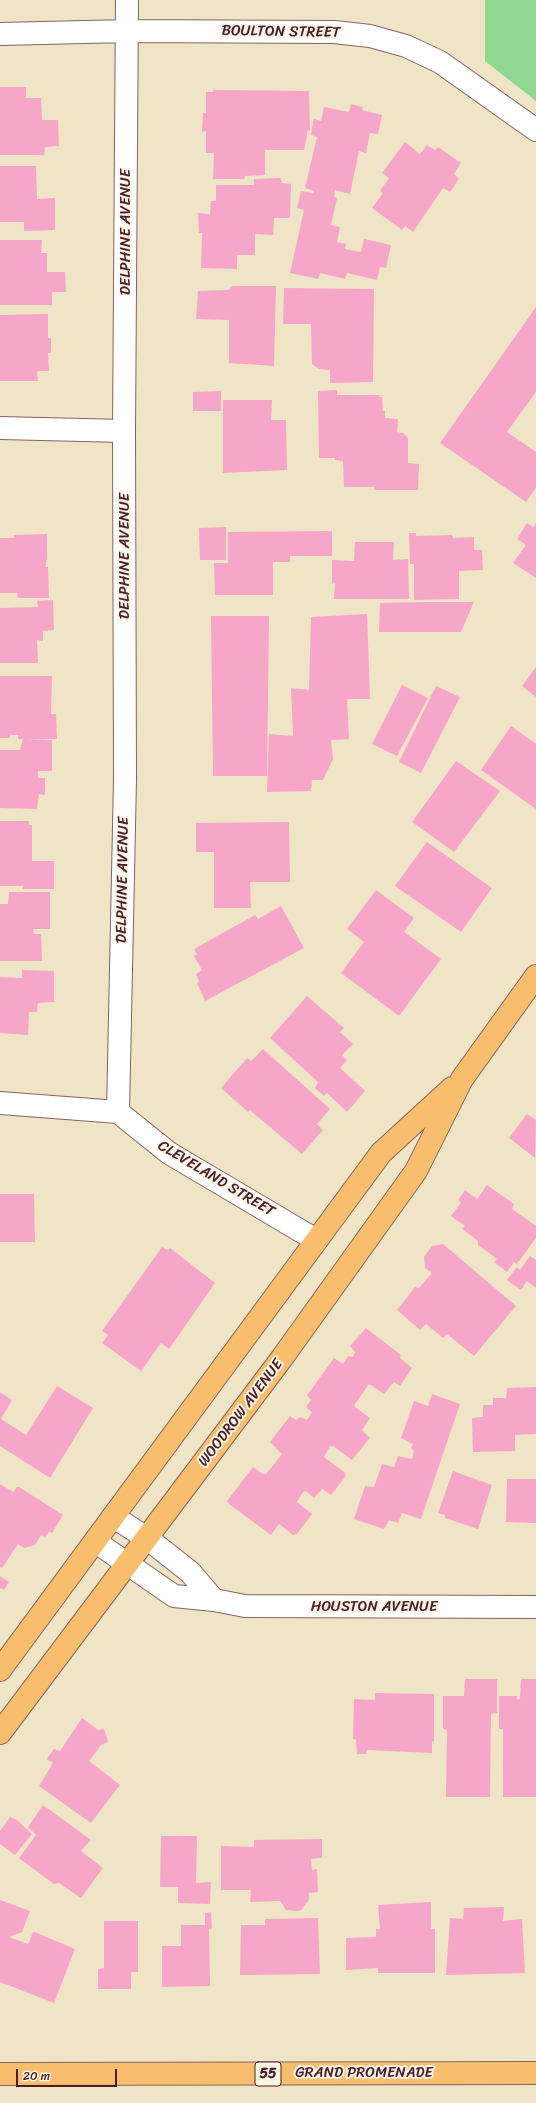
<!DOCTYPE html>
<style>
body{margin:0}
#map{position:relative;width:536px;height:2103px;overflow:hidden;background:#f0e4c6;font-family:Sriracha,sans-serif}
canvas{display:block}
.scale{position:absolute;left:16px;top:2069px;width:101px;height:18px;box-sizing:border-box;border:2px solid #4a1f2b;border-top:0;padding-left:5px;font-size:12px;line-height:14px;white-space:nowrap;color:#4a1f2b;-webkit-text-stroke:3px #fcf5e5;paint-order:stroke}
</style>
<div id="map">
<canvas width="536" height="2103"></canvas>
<div class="scale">20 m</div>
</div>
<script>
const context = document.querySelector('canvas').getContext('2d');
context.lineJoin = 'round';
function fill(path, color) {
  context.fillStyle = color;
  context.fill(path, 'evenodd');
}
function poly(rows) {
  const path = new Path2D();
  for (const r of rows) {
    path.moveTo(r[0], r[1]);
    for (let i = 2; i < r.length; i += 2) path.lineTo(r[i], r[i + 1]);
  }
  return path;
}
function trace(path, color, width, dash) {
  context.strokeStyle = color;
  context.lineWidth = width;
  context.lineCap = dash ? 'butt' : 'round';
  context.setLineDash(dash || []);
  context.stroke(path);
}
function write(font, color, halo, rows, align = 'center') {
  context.font = font + ' Sriracha,sans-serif';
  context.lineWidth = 4;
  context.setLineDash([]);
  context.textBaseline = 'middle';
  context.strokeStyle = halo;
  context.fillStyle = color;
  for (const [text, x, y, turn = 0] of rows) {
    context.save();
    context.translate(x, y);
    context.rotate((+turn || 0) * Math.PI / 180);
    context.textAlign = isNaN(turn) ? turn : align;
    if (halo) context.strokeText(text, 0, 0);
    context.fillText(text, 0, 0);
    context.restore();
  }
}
fill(poly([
 [485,0,536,0,536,101,485,61]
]), '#90d792');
fill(poly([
 [0,87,26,87,26,98,41,98,42,120,58,120,59,146,45,147,44,155,0,155],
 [213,90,309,91,310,131,308,130,304,150,265,150,265,175,245,176,244,179,213,179,214,153,206,153,206,131,202,132,203,113,206,113,206,92,213,92],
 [351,104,363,107,362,110,382,115,378,134,370,133,366,153,359,151,350,194,335,190,334,197,337,198,331,225,340,227,337,242,346,244,345,249,361,252,364,239,391,245,386,268,380,267,377,280,347,273,345,279,320,273,318,279,290,273,304,210,297,208,301,191,313,193,314,191,305,188,317,137,311,135,313,122,314,119,321,121,324,107,349,112],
 [405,142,420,154,427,145,435,150,438,147,461,163,454,174,459,179,450,192,443,188,413,232,405,226,402,230,372,208,383,193,380,191,389,178,382,173],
 [0,166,36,166,37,199,55,198,55,230,24,231,24,222,0,222],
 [281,178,282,183,291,184,290,218,274,218,273,235,255,234,255,255,237,255,237,269,201,268,202,233,199,233,198,213,210,214,211,201,216,201,216,185,254,185,254,179],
 [0,240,42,240,41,253,47,253,47,272,65,272,66,292,52,292,52,305,0,305],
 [233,286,276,286,274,366,229,363,229,320,196,319,198,291,228,290],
 [284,288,374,289,373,382,330,383,330,370,319,369,312,364,311,324,283,324],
 [536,307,536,392,507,432,536,452,536,488,526,502,440,443],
 [48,314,48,338,51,338,51,353,48,353,49,371,37,371,38,381,0,381,0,315],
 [337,390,337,395,380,395,379,397,382,397,383,411,385,411,385,418,398,419,397,432,403,433,408,438,408,463,419,464,418,490,374,490,375,487,344,487,343,461,335,460,335,458,319,458,318,391],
 [221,391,221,411,193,411,193,392],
 [223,400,272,400,271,420,286,420,287,470,223,473],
 [527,523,533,527,536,523,536,578,513,563,526,545,517,539],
 [226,527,226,560,200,560,199,528],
 [332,531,332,556,290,556,290,562,273,562,273,595,215,595,214,563,228,563,228,532],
 [409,533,416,533,416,536,452,535,453,538,474,537,474,550,482,550,483,570,459,571,459,599,414,600,414,564,410,564],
 [47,534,47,559,46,563,46,567,48,567,49,598,18,598,17,593,0,593,0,538,14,538,14,535],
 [355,542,394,542,393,560,408,559,409,599,334,599,335,583,332,584,332,560,354,561],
 [53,600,54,630,43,631,43,641,37,640,38,663,0,663,0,608,38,607,37,601],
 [428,602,474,602,461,632,379,632,380,603],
 [367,614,370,699,347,699,349,739,331,740,333,759,323,780,312,780,311,791,267,792,269,734,293,736,291,688,309,690,311,617],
 [211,616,269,616,267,776,213,776],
 [536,667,536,697,522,686],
 [0,676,52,676,51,714,56,714,57,739,26,739,52,740,52,771,38,771,38,778,45,778,45,795,39,794,37,809,0,808,0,750,20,750,23,739,18,739,18,735,10,735,10,738,0,738],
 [402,685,428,698,397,756,372,744],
 [436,686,460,697,421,773,399,762],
 [511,726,536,744,536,809,481,770],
 [456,761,500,791,454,852,412,822],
 [0,821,29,821,29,825,32,825,32,861,54,861,54,889,23,889,23,886,0,886],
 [289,822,290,882,250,882,251,908,214,908,214,852,196,852,196,823],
 [427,842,492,888,461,932,395,886],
 [376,890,414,918,404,932,441,959,399,1016,341,973,364,942,347,929],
 [9,892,50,892,50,929,33,929,34,934,41,934,42,961,0,961,0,904,8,904],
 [281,906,304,948,205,1001,197,983,199,981,196,974,202,970,194,956,197,954,194,949,255,915,258,919],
 [22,970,54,971,54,1002,38,1003,37,1012,29,1012,28,1035,0,1033,0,977,22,978],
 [307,996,344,1028,340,1032,353,1044,342,1055,347,1060,340,1068,365,1091,347,1112,327,1093,324,1096,315,1088,318,1082,270,1038],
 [263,1049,330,1109,317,1124,323,1130,302,1154,252,1112,250,1110,248,1112,221,1088,247,1058,251,1061],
 [527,1114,536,1120,535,1158,509,1138],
 [487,1185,514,1204,512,1209,536,1226,536,1238,517,1264,514,1262,507,1272,494,1262,497,1259,478,1245,478,1241,462,1229,465,1226,451,1216,461,1203,458,1200,465,1190,477,1199],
 [0,1194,34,1194,35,1242,0,1242],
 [443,1244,516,1306,474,1356,447,1334,443,1338,426,1324,420,1330,397,1310,415,1287,419,1288,432,1273,425,1268,424,1257,432,1246],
 [162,1247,168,1250,170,1248,215,1283,169,1349,161,1343,141,1371,102,1343,108,1335,102,1331],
 [530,1256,536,1260,536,1288,527,1281,521,1290,507,1280,517,1267,520,1270],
 [366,1328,401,1355,400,1358,412,1368,400,1386,394,1382,384,1394,369,1384,355,1404,355,1407,370,1418,362,1430,370,1438,352,1460,333,1446,330,1446,324,1457,344,1472,346,1476,331,1495,322,1489,314,1498,306,1491,303,1492,297,1502,312,1514,297,1534,293,1535,279,1524,271,1535,229,1504,227,1501,253,1467,263,1474,266,1474,282,1454,270,1442,290,1416,296,1420,300,1417,307,1420,312,1412,306,1407,311,1400,307,1396,308,1394,334,1358,343,1364,348,1356,353,1357,355,1352,350,1346],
 [57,1386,93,1408,50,1478,0,1446,0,1392,12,1400,1,1419,26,1435],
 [536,1387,536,1434,515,1435,515,1451,473,1452,472,1418,483,1417,483,1405,493,1405,493,1398,506,1398,507,1388],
 [432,1394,460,1404,421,1519,402,1513,398,1523,389,1520,384,1529,354,1519,365,1486,374,1487,382,1464,394,1467,398,1456,412,1459,414,1451,411,1448,413,1444,401,1438,414,1401,428,1406],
 [453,1471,492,1485,478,1529,445,1518,445,1515,438,1513],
 [507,1479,536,1479,536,1523,506,1522],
 [0,1484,13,1492,17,1487,19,1487,63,1515,52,1533,49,1532,45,1537,41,1535,35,1545,24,1548,18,1544,2,1568,0,1567],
 [0,1576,9,1582,4,1590,0,1588],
 [465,1679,497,1679,497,1713,491,1714,490,1797,446,1797,447,1730,443,1729,443,1696,464,1696],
 [521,1679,536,1679,536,1797,503,1797,503,1729,499,1729,499,1696,517,1696,517,1699,520,1699],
 [375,1693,434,1694,434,1741,432,1742,432,1753,367,1750,366,1754,357,1754,356,1740,353,1739,354,1699,375,1700],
 [82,1718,98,1730,104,1729,108,1742,101,1745,89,1761,120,1785,91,1823,39,1786,53,1763,47,1759,48,1757,54,1749,60,1751],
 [43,1805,91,1840,81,1851,103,1868,81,1898,59,1883,54,1884,19,1858,36,1835,28,1827],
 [10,1817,17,1820,32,1834,15,1855,0,1844,0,1831],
 [161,1836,197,1836,196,1883,211,1882,210,1904,178,1903,178,1887,160,1887],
 [322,1839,322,1858,311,1859,312,1870,317,1869,318,1892,309,1893,309,1900,301,1910,297,1911,286,1910,280,1901,250,1902,251,1890,221,1890,221,1846,254,1847,254,1840],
 [0,1900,30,1911,22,1932,9,1937,28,1944,33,1932,37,1933,75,1949,54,2003,0,1982],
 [431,1902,431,1929,435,1929,435,1973,378,1973,378,1968,346,1970,346,1938,376,1937,376,1929,380,1929,378,1905],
 [504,1907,503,1921,522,1919,525,1973,446,1975,450,1918,463,1919,464,1908],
 [211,1912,212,1928,209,1929,210,1986,162,1987,162,1946,181,1946,181,1925,205,1925,205,1913],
 [318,1918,320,1974,240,1975,241,1925,265,1925,265,1919],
 [104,1921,138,1921,138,1972,131,1972,131,1989,98,1989,98,1969,104,1968]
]), '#f6a6c9');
const minor = poly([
 [0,34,127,31,334,32,370,36,406,46,440,62,536,130],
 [0,428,124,431],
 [0,1103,118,1112,169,1153,316,1240],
 [118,1112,125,779,124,431,127,0],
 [114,1517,148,1539,190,1572,214,1600],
 [96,1542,174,1596,214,1600,245,1606,536,1607]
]);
const primary = poly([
 [0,1670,381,1153,452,1088],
 [0,1733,282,1358,416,1171,462,1079,536,976],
 [0,2074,536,2073]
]);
trace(minor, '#846461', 24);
trace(primary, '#846461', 24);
trace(minor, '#fff', 22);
trace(primary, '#f9be6d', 22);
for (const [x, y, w] of [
 [268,2074,26]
]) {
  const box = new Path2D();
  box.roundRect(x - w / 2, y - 12, w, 24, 3);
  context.fillStyle = '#fcf5e5';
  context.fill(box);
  trace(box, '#4a1f2b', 1);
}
write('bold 14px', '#4a1f2b', null, [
 ["55",268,2074]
]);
write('15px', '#4a1f2b', '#fcf5e5', [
 ["BOULTON STREET",281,32,1],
 ["DELPHINE AVENUE",126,232,-90],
 ["DELPHINE AVENUE",125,556,-90],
 ["DELPHINE AVENUE",123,880,-89],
 ["CLEVELAND STREET",216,1179,31],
 ["WOODROW AVENUE",241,1413,-53],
 ["HOUSTON AVENUE",374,1607],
 ["GRAND PROMENADE",364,2073]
]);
</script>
